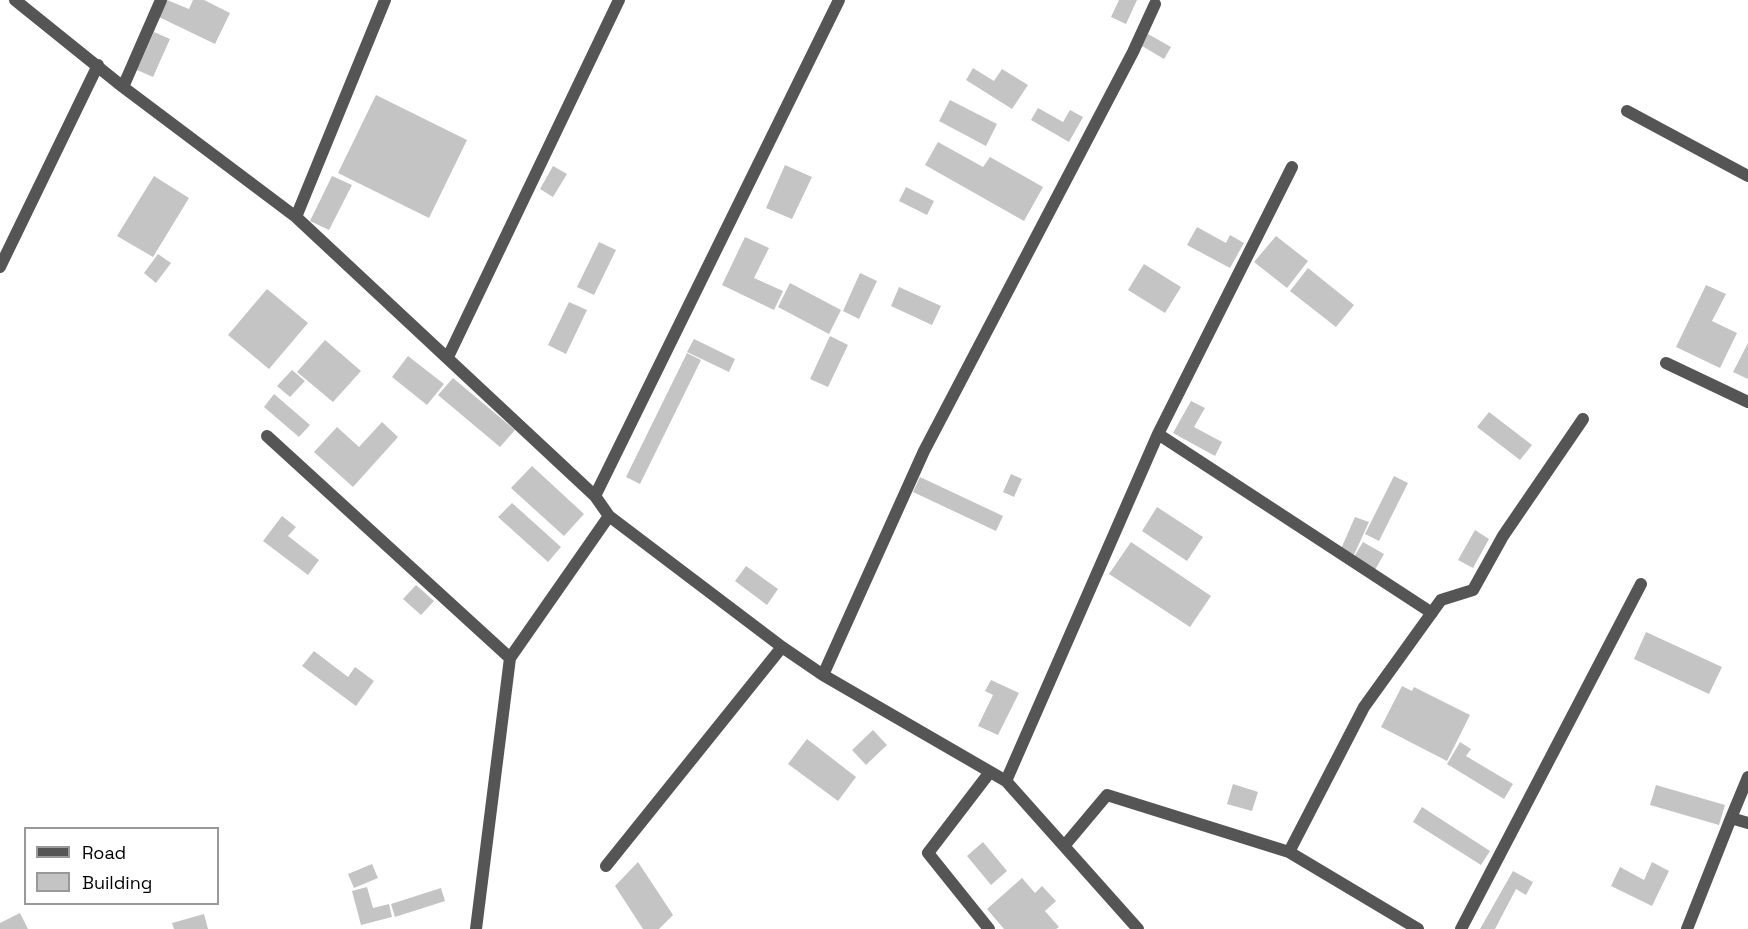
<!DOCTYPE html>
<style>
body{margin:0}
#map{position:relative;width:1748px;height:929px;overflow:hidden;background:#fff;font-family:"Space Grotesk",sans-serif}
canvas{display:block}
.legend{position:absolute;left:24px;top:827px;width:195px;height:78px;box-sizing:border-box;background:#fff;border:2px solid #999;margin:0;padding:8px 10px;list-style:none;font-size:18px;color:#000}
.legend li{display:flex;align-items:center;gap:12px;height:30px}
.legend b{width:30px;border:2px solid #999}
</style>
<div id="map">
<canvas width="1748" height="929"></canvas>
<ul class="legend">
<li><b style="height:8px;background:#555"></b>Road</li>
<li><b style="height:16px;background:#c4c4c4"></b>Building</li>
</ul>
</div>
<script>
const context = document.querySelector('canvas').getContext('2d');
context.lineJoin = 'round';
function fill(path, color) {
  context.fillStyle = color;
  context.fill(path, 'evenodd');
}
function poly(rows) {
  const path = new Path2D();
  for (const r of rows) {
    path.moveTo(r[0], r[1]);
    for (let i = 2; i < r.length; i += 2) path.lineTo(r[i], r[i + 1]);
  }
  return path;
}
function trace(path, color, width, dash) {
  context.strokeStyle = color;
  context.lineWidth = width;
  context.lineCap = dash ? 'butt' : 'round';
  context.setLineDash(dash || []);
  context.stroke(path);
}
fill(poly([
 [167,0,189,9,193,0,204,0,230,13,215,44,159,17],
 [1119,0,1137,0,1126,24,1111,17],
 [154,32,170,39,153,77,137,70],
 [1148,34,1171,47,1164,59,1142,46],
 [973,68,994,81,1002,69,1028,85,1012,109,966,80],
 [376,95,467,140,429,218,338,173],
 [950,100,997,124,986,146,939,121],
 [1038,108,1063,122,1070,110,1083,117,1069,142,1031,120],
 [938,142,983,167,990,157,1043,187,1024,221,925,165],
 [785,165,812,177,792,219,766,208],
 [553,166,567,174,553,197,540,189],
 [154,176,189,198,153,257,117,236],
 [332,176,352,185,329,230,310,221],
 [906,187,934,201,927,215,899,201],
 [1197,227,1226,243,1230,235,1244,243,1230,268,1187,245],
 [1276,236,1308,261,1287,288,1254,262],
 [745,237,769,248,754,278,783,291,774,310,722,285],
 [599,242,616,250,594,295,577,287],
 [158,254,171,263,156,283,144,273],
 [1144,264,1181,287,1165,313,1128,290],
 [1308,268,1354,305,1336,327,1290,291],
 [860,273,877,281,859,319,843,311],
 [790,283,841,310,829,334,778,307],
 [1706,285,1726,294,1712,321,1737,333,1720,368,1676,347],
 [899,287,941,306,932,325,891,306],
 [267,289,308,323,269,369,228,335],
 [569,302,587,310,566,354,548,345],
 [830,336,848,345,828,387,810,379],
 [694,339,735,359,729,372,687,352],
 [325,340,361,371,333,402,297,372],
 [1748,343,1748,379,1733,372],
 [687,353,701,360,640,484,626,477],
 [408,356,444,384,427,405,392,377],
 [292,370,305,381,290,397,277,386],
 [453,378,515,430,500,447,438,395],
 [274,394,310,425,299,437,264,407],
 [1191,401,1205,408,1194,427,1222,442,1215,456,1173,433],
 [1489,412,1532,445,1520,460,1477,427],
 [382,422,398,437,353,487,314,452,337,427,359,447],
 [532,466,584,514,564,536,511,488],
 [1011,474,1022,479,1014,497,1003,492],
 [1394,476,1408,483,1379,541,1365,534],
 [920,477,1003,516,996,531,913,492],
 [512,503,561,547,548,562,498,517],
 [1157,507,1203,537,1187,561,1142,531],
 [282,516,296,527,288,536,319,560,308,575,263,541],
 [1355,517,1369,522,1353,557,1340,551],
 [1475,530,1489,539,1473,568,1458,560],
 [1131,542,1211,596,1190,627,1109,574],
 [1363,542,1384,554,1375,570,1354,557],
 [746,566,778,589,767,605,735,581],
 [416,585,434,601,421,615,403,599],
 [1646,632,1722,667,1709,694,1634,659],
 [314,651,348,677,355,667,374,681,356,706,302,666],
 [991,680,1019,693,998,735,978,726,993,695,985,691],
 [1402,686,1412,691,1414,687,1470,715,1447,761,1381,727],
 [873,730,887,745,866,765,852,750],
 [807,739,856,777,838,801,788,764],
 [1460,742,1471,749,1466,756,1513,784,1504,799,1447,764],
 [1233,784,1258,792,1252,811,1227,804],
 [1656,785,1725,805,1719,825,1650,805],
 [1422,807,1490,851,1481,865,1413,822],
 [983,842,1007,871,991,885,967,856],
 [638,862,673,915,659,929,643,929,615,886],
 [1652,862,1669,871,1652,906,1611,886,1620,867,1644,880],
 [372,864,378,878,354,888,348,874],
 [1513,871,1533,882,1526,895,1516,889,1495,929,1480,929],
 [1022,878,1035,893,1042,886,1056,901,1045,911,1059,927,1056,929,1004,929,987,909],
 [367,887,373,908,389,904,392,917,361,925,352,891],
 [441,888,445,901,395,917,391,904],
 [20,913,28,929,0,929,0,923],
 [204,914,208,929,174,929,172,923]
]), '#c4c4c4');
trace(poly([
 [15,0,123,87,296,217,595,496,609,516,782,647,823,675,1006,781,1138,929],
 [123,87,161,0],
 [1627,111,1748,176],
 [296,217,385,0],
 [0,267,98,65],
 [448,357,619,0],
 [1666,363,1748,402],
 [1158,434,1432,613],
 [267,436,510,658],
 [595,496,839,0],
 [823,675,924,451,1133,52,1155,4],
 [1006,781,1158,434,1292,167],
 [1731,818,1748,777],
 [1065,845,1107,795,1289,852,1418,929],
 [1289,852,1364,707,1441,600,1473,590,1503,536,1583,419],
 [606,866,782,647],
 [476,929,510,658,609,516],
 [989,929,928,853,990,772],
 [1461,929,1641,584],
 [1687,929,1731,818,1748,823]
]), '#555', 12);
</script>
